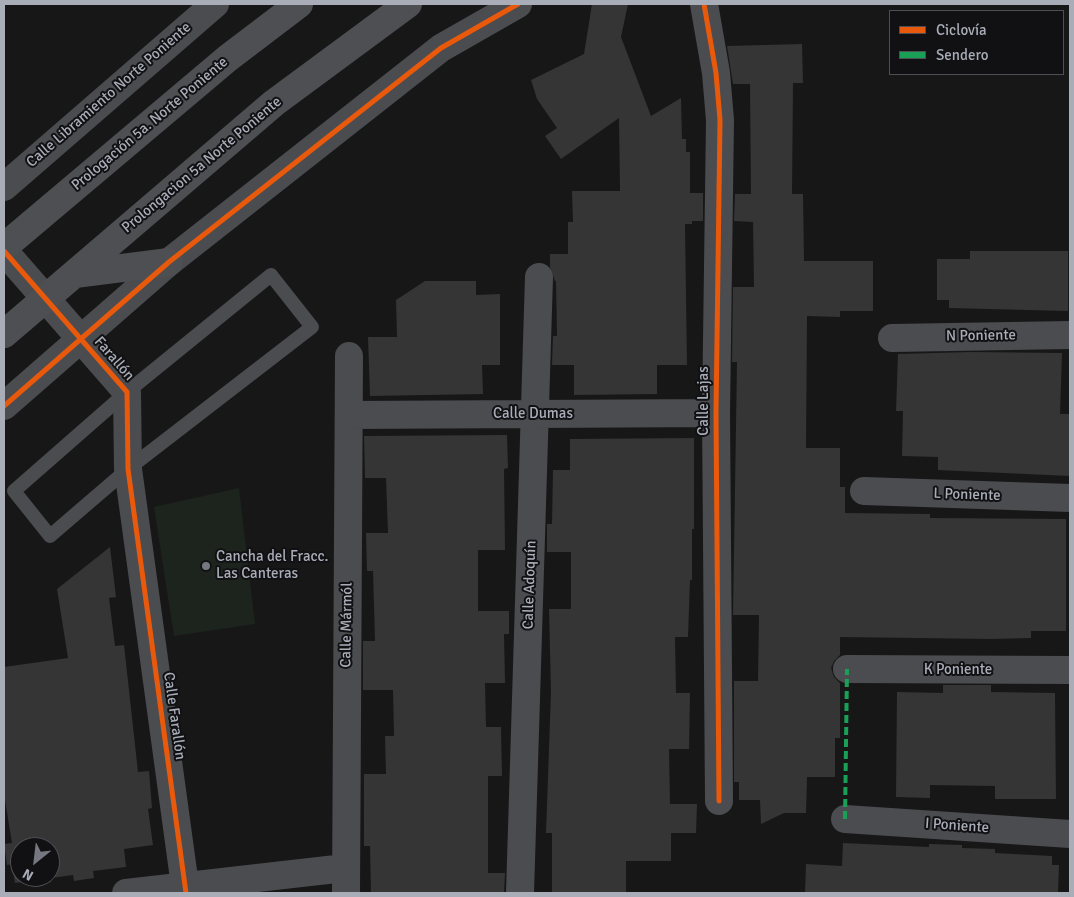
<!DOCTYPE html>
<meta charset="utf-8">
<style>
body{margin:0}
#map{position:relative;width:1074px;height:897px;overflow:hidden;background:#171717;font-family:Signika,sans-serif}
canvas{display:block}
.frame{position:absolute;inset:0;border:5px solid #a8adb8;pointer-events:none}
.legend{position:absolute;left:889px;top:10px;width:175px;height:65px;box-sizing:border-box;background:#111113;border:1px solid #4d4f55;margin:0;padding:6px 9px;list-style:none;font-size:15px;color:#a8adb8}
.legend li{display:flex;align-items:center;gap:10px;height:25px}
.legend b{width:25px;border:1px solid #4d4f55}
.north{position:absolute;left:10px;top:837px;width:50px;height:50px;box-sizing:border-box;background:#111113;border:1px solid #4d4f55;border-radius:50%;rotate:209deg;font-size:14px;font-weight:700;line-height:20px;text-align:center;color:#a8adb8}
.north::after{content:'';display:block;margin:auto;width:18px;height:22px;background:#757880;clip-path:polygon(50% 0,100% 100%,50% 72%,0 100%)}
</style>
<div id="map">
<canvas width="1074" height="897"></canvas>
<div class="frame"></div>
<ul class="legend">
<li><b style="height:6px;background:#e8590c"></b>Ciclovía</li>
<li><b style="height:6px;background:#1a9f57"></b>Sendero</li>
</ul>
<div class="north">N</div>
</div>
<script>
const context = document.querySelector('canvas').getContext('2d');
context.lineJoin = 'round';
function fill(path, color) {
  context.fillStyle = color;
  context.fill(path, 'evenodd');
}
function stroke(path, color, width, dash) {
  context.strokeStyle = color;
  context.lineWidth = width;
  context.lineCap = dash ? 'butt' : 'round';
  context.setLineDash(dash || []);
  context.stroke(path);
}
function write(font, color, halo, rows, align = 'center') {
  context.font = font + ' Signika,sans-serif';
  context.lineWidth = 4;
  context.setLineDash([]);
  context.textBaseline = 'middle';
  context.strokeStyle = halo;
  context.fillStyle = color;
  for (const [text, x, y, turn = 0] of rows) {
    context.save();
    context.translate(x, y);
    context.rotate((+turn || 0) * Math.PI / 180);
    context.textAlign = isNaN(turn) ? turn : align;
    if (halo) context.strokeText(text, 0, 0);
    context.fillText(text, 0, 0);
    context.restore();
  }
}
const green = new Path2D(`
 M239,488L255,624L174,636L154,507Z`);
const building = new Path2D(`
 M592,4H628L621,37L651,116L681,98L682,139H686V152H690V193H703V221H692V224H685L687,365H657V394L574,395V365H552L553,336H557L556,281H555L550,267V254H568V222H573L572,191H620L619,118L561,159L545,136L557,128L537,99L531,80L584,54Z
 M802,44L803,83H793L792,194H803L804,261H873V311H840V317L807,316L806,448H840V487H845V513L930,514V518L1066,519V631H1031V638L992,639L840,637V655L834,661L831,668L834,677L840,683V738H835V777H807L806,813H784L761,824L760,800H739V782H734V681H758L759,615H733L737,362H732L733,287H754L753,222L734,221L735,194H751L750,84H733L727,46Z
 M970,251H1068V311L949,308V300H937V259H970Z
 M425,281H476V295L500,294V365H482L483,394L370,396L368,337H397L396,300Z
 M971,352L1062,353L1060,414H1070V476L938,470V457L902,456L903,411H896L898,354Z
 M507,435L508,468L504,469L505,550H478V611H509V634H504L505,683H485L486,727H501L502,776H488V873H505L504,893H371L370,846H364V774H386L385,736H394L393,690H363V641H375L373,571H367L366,533H388L386,478H365L364,436Z
 M694,438V529H692V580H690L688,637H675L676,693H690L689,749H669L670,804H697L696,833H671V861H626V892H552V833H546L551,692L549,609H571V552H547V524H552L553,470H570V439Z
 M110,547L116,597L109,598L115,646L124,645L138,772L149,771L152,808L148,809L153,845L124,849L126,867L93,871L94,878L74,881L73,875L15,883L12,864L7,865L4,844L12,843L4,794V667L68,658L57,589ZM20,847H50V877H20Z
 M943,685H991V692L1055,693L1056,799H995V786L930,785V798L896,797L897,692L943,693Z
 M843,843L929,847V844L962,845V848L995,849V853L1052,856V865H1059L1058,893H805L806,864L842,866Z`);
const service = new Path2D(`
 M271,275L312,327L128,469L50,536L14,491L127,392Z`);
const minor = new Path2D(`
 M704,4L716,73L720,120L716,413L719,801
 M4,251L127,392L128,469L186,893
 M892,338L1070,335
 M349,415L716,413
 M864,491L1070,498
 M847,669L1070,670
 M845,819L1070,834
 M126,893L345,868
 M346,893L349,356
 M520,893L539,277`);
const tertiary = new Path2D(`
 M4,187L215,4
 M4,406L169,262L441,48L518,4`);
const primary = new Path2D(`
 M4,247L228,58L299,4
 M75,274L169,262
 M4,334L274,103L408,4`);
const quiet = new Path2D(`
 M845,819L847,669`);
const cycleway = new Path2D(`
 M704,4L716,73L720,120L716,413L719,801
 M4,251L127,392L128,469L186,893
 M4,406L169,262L441,48L518,4`);
const markers = [
 [206,566,5,"#757880"]
];
const streetNames = [
 ["Calle Libramiento Norte Poniente",109,95,-41],
 ["Prologación 5a. Norte Poniente",150,124,-40],
 ["Prolongacion 5a Norte Poniente",202,165,-40],
 ["N Poniente",981,336,-1],
 ["Farallón",114,359,49],
 ["Calle Lajas",704,401,-90],
 ["Calle Dumas",533,414],
 ["L Poniente",967,495,2],
 ["Calle Adoquín",530,585,-88],
 ["Calle Mármól",347,625,-89],
 ["K Poniente",958,670],
 ["Calle Farallón",174,716,82],
 ["I Poniente",957,826,4]
];
const poiNames = [
 ["Cancha del Fracc.",216,557],
 ["Las Canteras",216,574]
];
fill(green, '#1d241e');
fill(building, '#353536');
stroke(service, '#4b4c50', 14);
stroke(minor, '#4b4c50', 28);
stroke(tertiary, '#4b4c50', 28);
stroke(primary, '#4d4f52', 28);
stroke(quiet, '#1a9f57', 4, [8, 4]);
stroke(cycleway, '#e8590c', 5);
for (const [x, y, r, color] of markers) {
  const dot = new Path2D();
  dot.arc(x, y, r, 0, 2 * Math.PI);
  context.fillStyle = color;
  context.fill(dot);
  stroke(dot, '#111113', 2);
}
write('15px', '#a8adb8', '#111113', streetNames);
write('15px', '#a8adb8', '#111113', poiNames, 'left');
</script>
